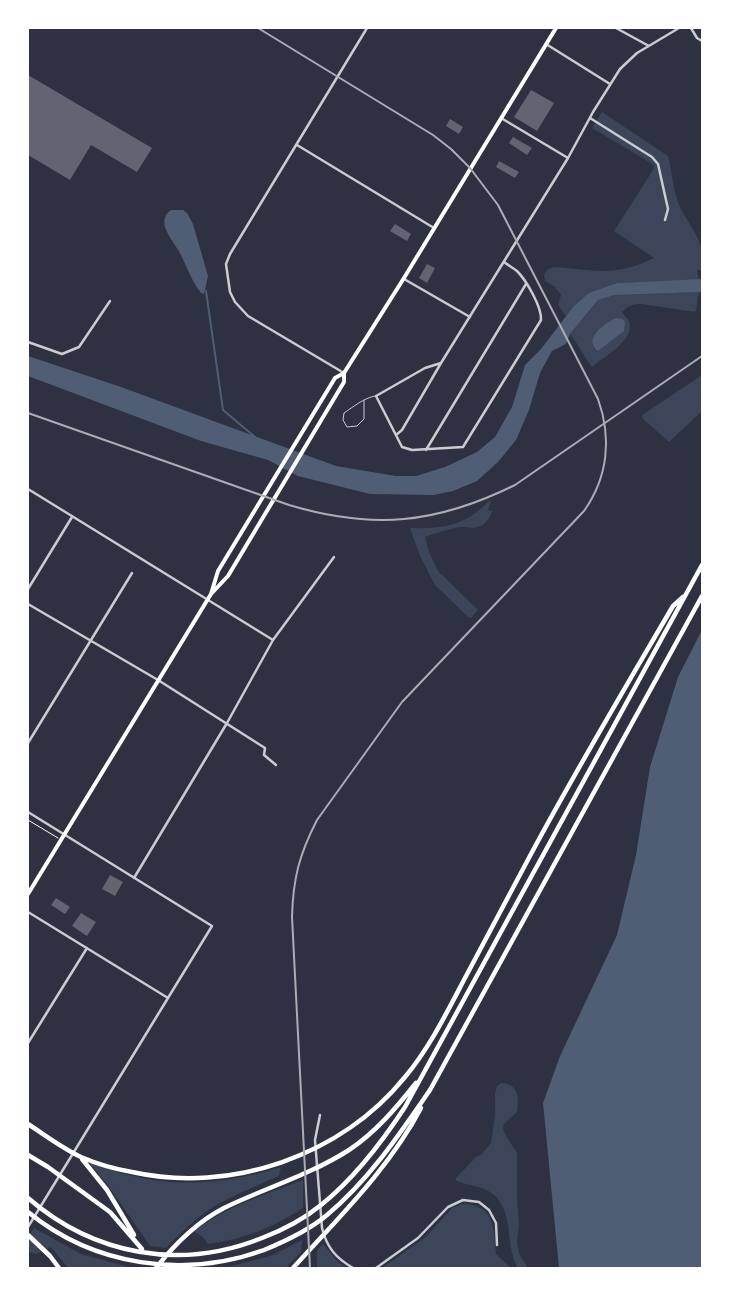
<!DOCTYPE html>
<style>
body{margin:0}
#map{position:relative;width:730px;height:1296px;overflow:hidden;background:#2d3142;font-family:Helvetica,sans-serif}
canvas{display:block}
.frame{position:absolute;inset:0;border:29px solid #fff;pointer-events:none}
</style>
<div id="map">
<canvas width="730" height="1296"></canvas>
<div class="frame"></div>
</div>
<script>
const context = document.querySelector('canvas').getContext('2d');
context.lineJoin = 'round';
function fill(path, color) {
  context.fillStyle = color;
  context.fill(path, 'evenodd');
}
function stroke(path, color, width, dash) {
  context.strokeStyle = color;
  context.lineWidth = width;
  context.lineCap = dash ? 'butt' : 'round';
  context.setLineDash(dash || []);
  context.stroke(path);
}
const green = new Path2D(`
 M602,112L668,156C672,172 673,189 679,205C686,221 699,234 702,251C703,257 702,264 702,270H697L699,280L617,283L573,307L566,316L558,305L561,295L555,287L545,281L544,274L548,269L555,267C596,270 615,277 654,258L614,231L653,170L654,165L592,128Z
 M699,292L696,310L695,312L641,304C632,304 628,306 622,312C624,315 628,319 629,322C636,340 602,358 592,367C584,357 579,345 570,334L598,300L615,295ZM617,318L599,351L594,348C598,331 600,325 617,318Z
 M702,375V411L669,442L643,419L642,415Z
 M489,501H491L488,510L492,511C490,520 482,528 472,528C468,528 464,526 460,527C449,529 436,533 425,537L429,552L438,571L478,610L471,618L468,617L435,585L420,556L410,528C443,529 465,526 489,501Z
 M501,1083C519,1084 519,1097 517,1112L504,1124L503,1129L506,1136L517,1153V1199L519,1224L517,1241L519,1254L528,1268H518C505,1246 514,1219 497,1198C486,1184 461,1186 455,1179L476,1157L481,1155L491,1143L495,1115V1094L497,1086Z
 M90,1162C156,1189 213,1188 281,1167L279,1176C261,1184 243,1191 226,1200C203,1211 183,1230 166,1248L150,1246L107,1184L90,1164Z
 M303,1180V1208C274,1227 243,1240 208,1244L203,1237L194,1231C228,1206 263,1195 303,1180Z
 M462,1204C495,1204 494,1228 496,1254L511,1268H382L427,1236L452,1208Z
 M34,1228L81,1254L132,1268H68L51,1247L36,1254L28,1252V1237Z
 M302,1240L301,1252L286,1268H225L273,1255Z
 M323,1244L338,1262L347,1268H317V1250Z`);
const water = new Path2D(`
 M171,210H183L187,213L193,224L208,276L204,294L201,293C192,281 187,268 181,255C176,246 168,236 165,227C163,220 165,214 171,210Z
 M702,279V292L615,295L598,300L570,334L566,344L552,351L540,373L529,410L516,440L498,462L477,481L453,491L434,495L370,494L298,476L268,460L201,441L28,376V356L121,387L336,466L396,476H416L445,467L477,452L495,437L512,407L525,365L541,349L573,307L589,293L617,283Z
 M616,318L622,319L625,322L624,331L598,351C582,339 605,323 616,318Z
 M702,630V1268H559L543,1103L560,1056L617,935L636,855L650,767L678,677Z`);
const stream = new Path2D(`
 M206,291L223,410L255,437`);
const building = new Path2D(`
 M28,75L152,148L137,172L91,145L70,180L28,155Z
 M531,90L554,103L537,131L514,117Z
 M450,119L463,127L459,134L446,126Z
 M513,137L532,148L527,155L509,143Z
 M499,161L519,172L515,178L496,167Z
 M395,224L411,234L407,241L390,231Z
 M427,264L435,268L427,283L419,278Z
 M110,875L123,882L115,896L102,889Z
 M56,898L70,907L65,914L51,905Z
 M81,913L96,922L87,936L72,926Z`);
const path = new Path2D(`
 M28,820L58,838`);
const service = new Path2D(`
 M364,400V419L357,426L347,427L343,420L344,413C353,407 364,398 375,396`);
const minor = new Path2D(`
 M616,28L649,46
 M691,28L697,38L702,41
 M546,44L610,84
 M501,118L568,158
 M590,118L652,157L658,164L668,209L665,220
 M297,145L434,228
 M504,262C508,265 513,268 517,271C526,280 542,307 541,320L463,447L412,450L402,447L376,396L425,368L441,363L568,158L593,112L620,69L637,53L679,28
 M404,279L470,317
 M28,342L62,354L79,347L110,301
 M344,373L248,316L235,302L230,292L226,264L230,254L367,28
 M396,435L402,430L441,363
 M426,450L526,284
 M28,489L273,640
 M28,589L72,517
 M28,604L158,680L265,748L264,755L276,765
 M28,743L132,573
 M28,812L212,926L28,1227
 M134,878L227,723L273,640L334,557
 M28,912L168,998
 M28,1043L87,948
 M320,1115L315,1140L322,1228C327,1248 336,1258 353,1268
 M376,1268L418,1238L448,1207L463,1200L479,1202L489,1210L496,1223L497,1245`);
const primary = new Path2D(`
 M211,594L218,571L335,378L344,373L404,278L556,28
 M28,894L211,594L228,576L344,382V373`);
const motorway = new Path2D(`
 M28,1124C45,1135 62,1148 81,1157C97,1164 115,1169 132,1172C231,1194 341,1156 405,1077C430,1047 447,1012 465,978C487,936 509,895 531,854C576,770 625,688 673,606L683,597
 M28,1155L48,1167L110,1212L142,1249
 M82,1159L107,1190L134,1235
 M28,1198C94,1255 180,1271 262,1238C283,1230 304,1219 321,1205C355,1178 382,1142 405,1107L702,565
 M28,1212C94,1266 184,1279 264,1250C286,1241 308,1231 327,1215C369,1180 399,1135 430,1090L702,596
 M28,1235L50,1256L59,1268
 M156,1268C174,1245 197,1222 224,1208C265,1188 310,1175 349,1150C376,1132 396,1108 416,1083
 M293,1268C338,1218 389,1169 421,1108`);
const rail = new Path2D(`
 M258,28L433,135L451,149L470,168L498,205L598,399C612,438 608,477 584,511L402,702L317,820C299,855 293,879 292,917L310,1268
 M28,413L289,505C373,530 436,524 515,485L702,356`);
fill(green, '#3c4559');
fill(water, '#4f5d75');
stroke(stream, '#4f5d75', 2);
fill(building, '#626471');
stroke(path, '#fff', 1);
stroke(service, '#caccd0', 1);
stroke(minor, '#caccd0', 2.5);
stroke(primary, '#fff', 4);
stroke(motorway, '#fff', 4.5);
stroke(rail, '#abadb3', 2);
</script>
